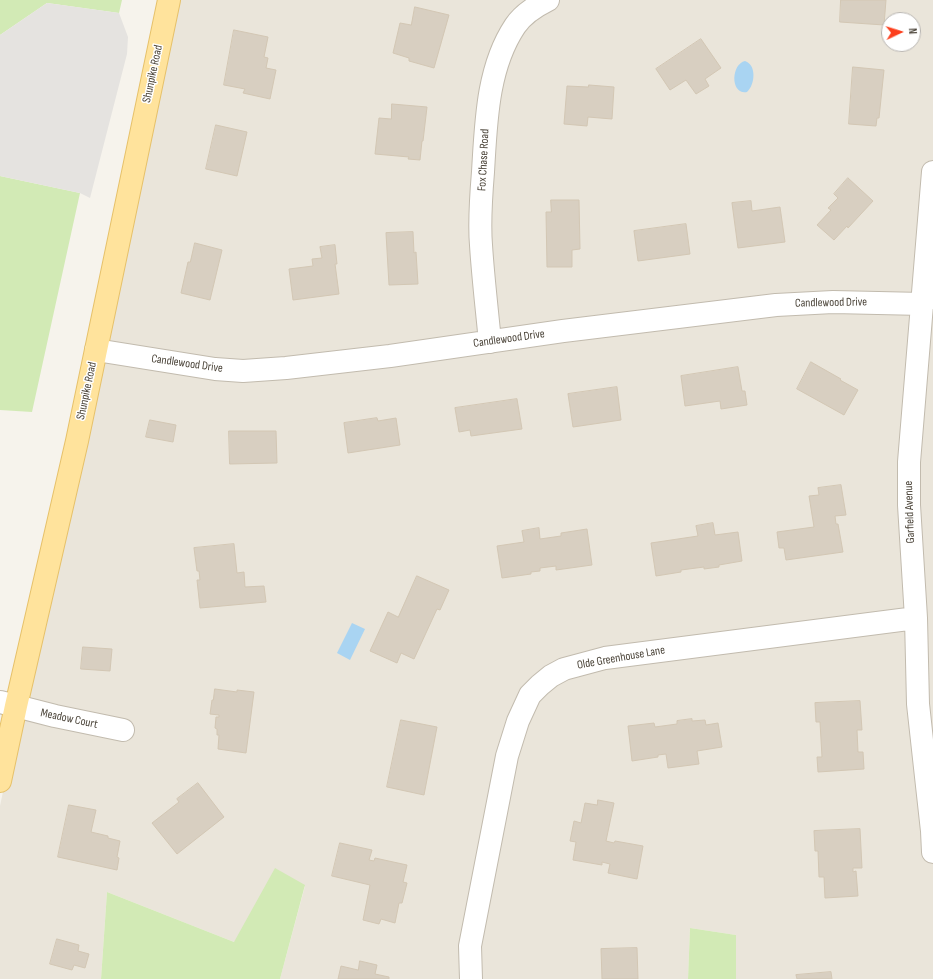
<!DOCTYPE html>
<style>
body{margin:0}
#map{position:relative;width:933px;height:979px;overflow:hidden;background:#f6f3ec;font-family:"Sofia Sans Condensed",sans-serif}
canvas{display:block}
.north{position:absolute;left:881px;top:12px;width:40px;height:40px;box-sizing:border-box;background:#fff;border:1px solid #b7b4b0;border-radius:50%;rotate:86deg;font-size:11px;font-weight:700;line-height:16px;text-align:center;color:#4b4439}
.north::after{content:'';display:block;margin:auto;width:14px;height:18px;background:#fc3f1d;clip-path:polygon(50% 0,100% 100%,50% 72%,0 100%)}
</style>
<div id="map">
<canvas width="933" height="979"></canvas>
<div class="north">N</div>
</div>
<script>
const context = document.querySelector('canvas').getContext('2d');
context.lineJoin = 'round';
function fill(path, color) {
  context.fillStyle = color;
  context.fill(path, 'evenodd');
}
function stroke(path, color, width, dash) {
  context.strokeStyle = color;
  context.lineWidth = width;
  context.lineCap = dash ? 'butt' : 'round';
  context.setLineDash(dash || []);
  context.stroke(path);
}
function write(font, color, halo, rows, align = 'center') {
  context.font = font + ' "Sofia Sans Condensed",sans-serif';
  context.lineWidth = 3;
  context.setLineDash([]);
  context.textBaseline = 'middle';
  context.strokeStyle = halo;
  context.fillStyle = color;
  for (const [text, x, y, turn = 0] of rows) {
    context.save();
    context.translate(x, y);
    context.rotate((+turn || 0) * Math.PI / 180);
    context.textAlign = isNaN(turn) ? turn : align;
    if (halo) context.strokeText(text, 0, 0);
    context.fillText(text, 0, 0);
    context.restore();
  }
}
const residential = new Path2D(`
 M172,0H933V979H736V935L690,928L688,979H280L305,886L234,942L107,892L101,979H0V806L81,419ZM889,20H913V44H889Z`);
const green = new Path2D(`
 M0,0H122L119,13L47,3L0,35Z
 M0,176L80,193L32,412L0,410Z
 M275,868L305,885L280,979H101L107,892L234,942Z
 M690,928L736,935V979H688Z`);
const parking = new Path2D(`
 M47,3L119,13L128,37L127,54L90,198L80,193L0,176V35Z`);
const water = new Path2D(`
 M745,61C757,65 755,85 747,92C730,95 731,64 745,61Z
 M352,623L365,629L350,660L337,653Z`);
const building = new Path2D(`
 M841,0H886L884,25L840,22Z
 M415,7L449,15L434,68L409,61V58L393,53L400,23L411,25Z
 M234,30L268,37L264,57L268,58L266,68L276,70L270,99L243,93L245,89L224,85Z
 M701,39L721,68L705,79L709,86L696,94L686,80L670,90L656,69Z
 M853,67L884,70L879,118H877L876,126L849,124Z
 M589,85L614,87L612,119L588,117L587,126L564,124L567,86L588,87Z
 M392,104L427,107L423,141H422L420,160L408,159L409,157L375,154L379,118L391,119Z
 M216,125L247,132L237,176L206,169Z
 M848,178L873,201L848,228L847,226L834,240L817,225L831,210L828,208L838,198L834,194Z
 M551,200H579L580,249L572,250V267H547L546,212H551Z
 M751,201L752,211L780,207L785,242L738,248L732,203Z
 M686,224L690,254L638,261L634,231Z
 M413,232L414,253L416,252L418,284L389,285L386,233Z
 M195,243L222,250L210,300L181,293L188,262H190Z
 M335,245L337,264H335L339,294L293,300L289,269L313,266L312,259L322,258L320,247Z
 M811,362L841,379L840,380L858,390L844,415L797,389Z
 M738,367L742,391H745L747,405L721,409L720,401L685,406L681,376Z
 M617,387L621,420L573,427L568,394Z
 M517,399L522,429L471,436L470,430L459,432L455,408Z
 M377,418L378,421L396,418L400,445L348,453L344,423Z
 M150,420L176,425L173,442L146,437Z
 M229,431H276L277,463L230,464Z
 M841,485L846,515L835,516L836,524H838L843,552L786,560L784,548H779L777,532L814,527L809,496L819,495L818,488Z
 M713,523L715,535L738,532L742,561L719,565V567L704,569V567L681,570V572L656,576L651,543L698,536L696,526Z
 M539,528L540,539L561,536V533L587,529L592,565L556,570V566L540,568V571L531,572V574L502,578L497,546L524,542L522,531Z
 M234,544L237,573L244,572L245,587L264,586L266,602L200,608L197,580H200L199,571H197L194,548Z
 M417,576L449,590L440,610L437,609L414,659L401,653L397,663L370,651L388,612L398,617Z
 M83,647L112,649L110,671L81,669Z
 M215,689L237,692V690L254,692L246,753L218,749L219,735H217V729L215,728L216,717H219V715L210,714L212,700H213Z
 M860,701L862,730H857L858,752H863L864,769L818,772L817,757H822L820,722H816L815,703Z
 M692,719V721L705,720L706,725L718,723L722,747L697,751L699,764L668,768L666,754L658,755V757L632,761L628,726L654,723L655,727L677,724V721Z
 M401,720L437,727L424,795L387,787Z
 M198,783L224,817L177,854L152,823L179,802L177,799Z
 M598,800L614,803L606,841L614,843L615,841L643,846L637,879L608,873L610,864L602,862V865L573,860L576,842L570,841L574,821L581,823L585,803L597,805Z
 M69,805L96,810L91,832L108,836V838L120,841L117,857L119,858L117,870L58,857Z
 M860,829L862,868H853V872L856,871L858,896L825,898L824,877H819L818,851H815L814,831Z
 M340,843L372,850L369,860L374,861L375,858L407,865L403,882L407,883L402,903H399L395,923L381,919L379,924L363,920L370,885L332,876Z
 M57,939L79,945L78,951L89,954L85,968L74,965L72,970L50,964Z
 M637,948L638,979H602L601,949Z
 M360,961L377,965L375,974L389,977V979H338L341,966L358,970Z
 M831,972L832,979H797L796,975Z`);
const minor = new Path2D(`
 M933,172L909,462V505L916,618L918,704L932,831L933,852
 M490,342C487,310 483,277 481,245C479,221 481,196 483,172C486,123 487,68 515,26C523,14 536,6 548,0
 M96,350L215,369L243,371L286,368L390,356L563,331L776,305L833,302L923,304
 M0,702L55,716L123,730
 M471,979L470,946L507,756L518,721L530,695L540,685L551,676L564,669L605,658L916,618`);
const major = new Path2D(`
 M0,781L16,706L77,441L169,0`);
const streetNames = [
 ["Shunpike Road",153,74,-78],
 ["Fox Chase Road",484,160,-87],
 ["Candlewood Drive",831,303,-1],
 ["Candlewood Drive",509,339,-8],
 ["Candlewood Drive",187,364,8],
 ["Shunpike Road",87,391,-78],
 ["Garfield Avenue",910,512,-92],
 ["Olde Greenhouse Lane",621,658,-10],
 ["Meadow Court",69,719,12]
];
fill(residential, '#eae5da');
fill(green, '#d2eab5');
fill(parking, '#e5e3e0');
fill(water, '#a9d4f2');
fill(building, '#d8cfc1');
stroke(building, '#d3c7b4', 1);
stroke(minor, '#c2bbae', 24);
stroke(major, '#e6c16a', 24);
stroke(minor, '#fff', 22);
stroke(major, '#ffe39c', 22);
write('12px', '#4b4439', '#fff', streetNames);
</script>
